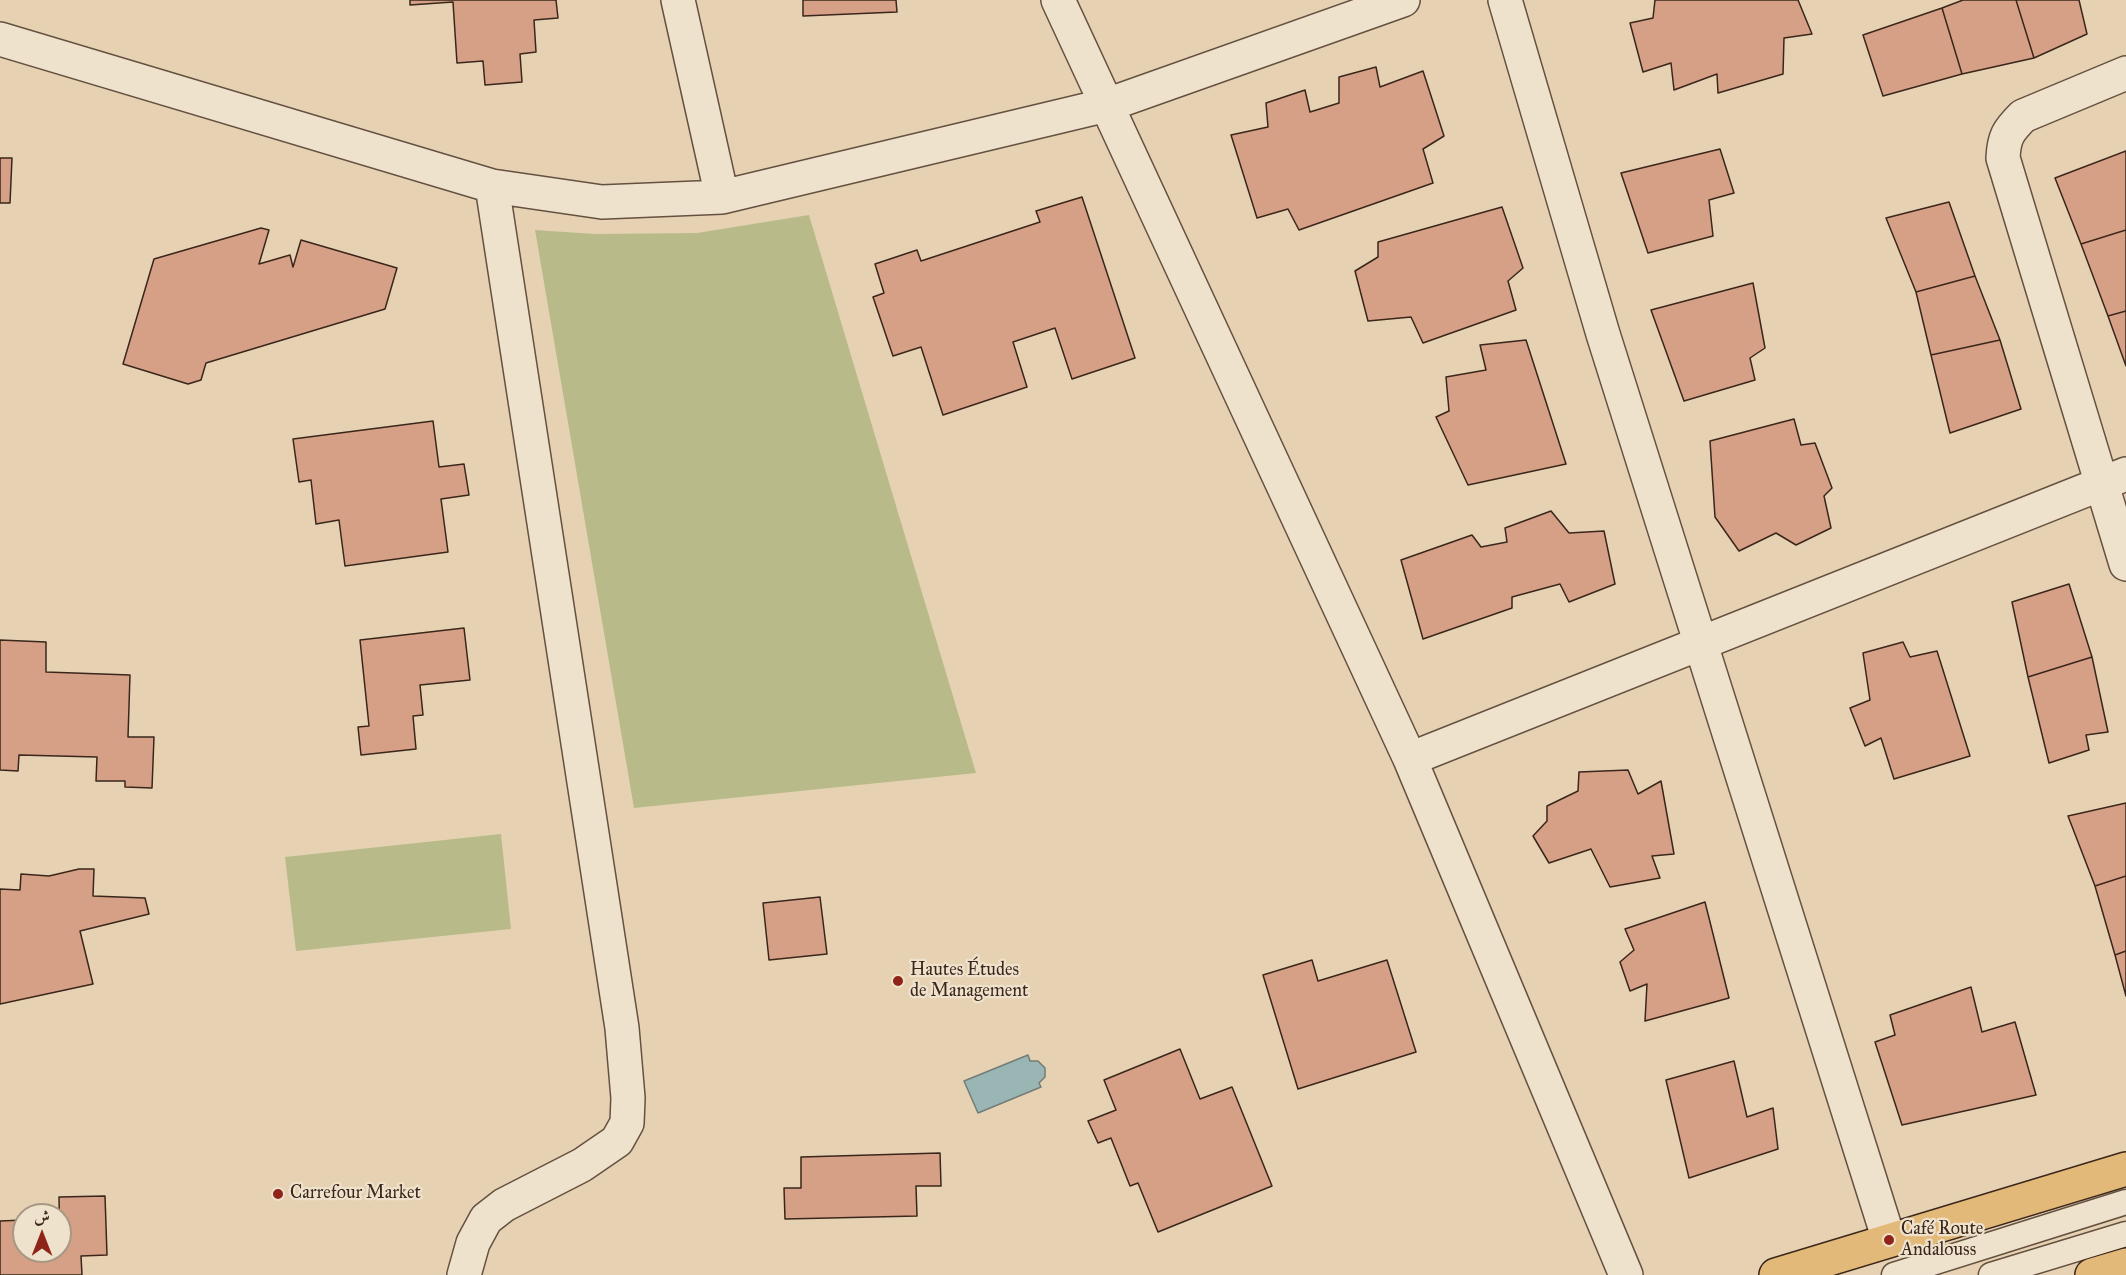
<!DOCTYPE html>
<meta charset="utf-8">
<style>
body{margin:0}
#map{position:relative;width:2126px;height:1275px;overflow:hidden;background:#e6d2b2;font-family:"IM FELL Great Primer",Amiri,serif}
canvas{display:block}
.north{position:absolute;left:12px;top:1203px;width:60px;height:60px;box-sizing:border-box;background:#efe2cd;border:2px solid #a79785;border-radius:50%;rotate:0deg;font-size:16px;font-weight:700;line-height:24px;text-align:center;color:#3a261a}
.north::after{content:'';display:block;margin:auto;width:21px;height:27px;background:#8f2418;clip-path:polygon(50% 0,100% 100%,50% 72%,0 100%)}
</style>
<div id="map">
<canvas width="2126" height="1275"></canvas>
<div class="north">ش</div>
</div>
<script>
const context = document.querySelector('canvas').getContext('2d');
context.lineJoin = 'round';
function fill(path, color) {
  context.fillStyle = color;
  context.fill(path, 'evenodd');
}
function stroke(path, color, width, dash) {
  context.strokeStyle = color;
  context.lineWidth = width;
  context.lineCap = dash ? 'butt' : 'round';
  context.setLineDash(dash || []);
  context.stroke(path);
}
function write(font, color, halo, rows, align = 'center') {
  context.font = font + ' "IM FELL Great Primer",serif';
  context.lineWidth = 4.5;
  context.setLineDash([]);
  context.textBaseline = 'middle';
  context.strokeStyle = halo;
  context.fillStyle = color;
  for (const [text, x, y, turn = 0] of rows) {
    context.save();
    context.translate(x, y);
    context.rotate((+turn || 0) * Math.PI / 180);
    context.textAlign = isNaN(turn) ? turn : align;
    if (halo) context.strokeText(text, 0, 0);
    context.fillText(text, 0, 0);
    context.restore();
  }
}
const green = new Path2D(`
 M809,215L976,773L634,808L535,230L595,234L697,233Z
 M501,834L511,929L296,951L285,857Z`);
const water = new Path2D(`
 M1028,1055L1030,1061H1038L1045,1068V1077L1039,1083L1041,1087L978,1113L964,1081Z`);
const building = new Path2D(`
 M410,0H556L558,18L534,20L536,52L520,54L522,82L485,85L483,61L457,63L453,2L410,5Z
 M803,0H896L897,12L803,16Z
 M1655,0H1798L1812,34L1784,38L1783,74L1718,93L1717,74L1674,90L1671,63L1643,72L1630,23L1653,18Z
 M1963,0H2016L2034,58L1962,74L1942,8Z
 M2016,0H2079L2087,34L2034,58Z
 M1942,8L1962,74L1883,96L1863,35Z
 M1376,67L1380,87L1423,71L1444,136L1423,149L1433,183L1299,230L1288,209L1257,218L1231,135L1268,127L1266,103L1305,90L1310,112L1339,103V77Z
 M1720,149L1734,193L1709,200L1713,236L1648,253L1621,173Z
 M2126,151V230L2081,244L2055,178Z
 M0,158H12L10,203H0Z
 M1082,197L1135,358L1072,379L1055,328L1013,342L1027,387L943,415L921,347L893,356L873,297L884,293L875,264L917,250L921,261L1040,222L1036,211Z
 M1949,202L1975,276L1916,292L1886,218Z
 M1502,207L1523,268L1508,281L1516,310L1423,343L1411,317L1368,321L1355,271L1378,257V242Z
 M261,228L269,230L259,264L290,255L293,267L301,240L397,268L385,309L206,363L201,380L188,384L123,364L154,259Z
 M2126,230V311L2108,316L2081,244Z
 M1975,276L2000,340L1931,355L1916,292Z
 M1753,283L1765,348L1750,358L1755,380L1684,401L1651,310Z
 M2126,311V366L2108,316Z
 M1526,340L1566,464L1468,485L1436,417L1449,411L1446,377L1486,370L1480,345Z
 M2000,340L2021,409L1950,433L1931,355Z
 M1794,419L1801,445L1815,443L1832,488L1824,496L1831,528L1796,545L1776,533L1739,551L1715,517L1710,441Z
 M433,421L439,467L464,464L469,495L441,499L448,552L345,566L339,520L316,524L311,480L299,482L293,439Z
 M1551,511L1569,533L1604,531L1615,584L1569,602L1560,584L1512,597V608L1423,639L1401,560L1472,535L1481,547L1507,542L1505,528Z
 M2069,584L2092,657L2028,677L2012,602Z
 M464,628L470,680L420,685L423,715L413,716L416,749L361,755L358,727L369,726L360,640Z
 M0,640L46,642V672L130,675L128,737H154L152,788L125,787V781H96L97,757L19,755L18,771L0,770Z
 M1903,642L1910,657L1937,651L1970,756L1894,779L1881,738L1865,746L1850,708L1870,700L1863,653Z
 M2092,657L2108,732L2086,735L2089,750L2049,763L2028,677Z
 M1628,770L1638,794L1661,781L1674,854L1652,856L1660,878L1610,887L1591,849L1549,863L1533,836L1547,821V806L1578,791L1579,772Z
 M2126,803V876L2095,886L2068,816Z
 M79,869H94L93,896L145,898L149,914L80,931L93,984L0,1004V889L20,890L21,874L49,876Z
 M2126,876V951L2115,955L2095,886Z
 M820,897L827,954L769,960L763,903Z
 M1705,902L1729,998L1645,1021L1647,984L1630,991L1620,962L1634,950L1625,929Z
 M2126,951V996L2115,955Z
 M1312,960L1318,981L1387,960L1416,1052L1298,1089L1263,975Z
 M1971,987L1982,1032L2015,1022L2036,1095L1902,1125L1875,1042L1895,1035L1890,1015Z
 M1180,1049L1200,1099L1232,1087L1272,1186L1158,1232L1138,1183L1130,1186L1111,1138L1098,1143L1088,1121L1116,1110L1104,1080Z
 M1734,1061L1747,1117L1773,1108L1778,1149L1689,1178L1666,1080Z
 M940,1153L941,1186H916L917,1216L785,1219L784,1188H801V1157Z
 M105,1196L107,1255L81,1256L82,1275H0V1221L24,1220V1251H60L59,1197Z`);
const service = new Path2D(`
 M1894,1275L2126,1202
 M1991,1275L2126,1234`);
const minor = new Path2D(`
 M678,0L722,197
 M1058,0L1410,759L1626,1275
 M1505,0L1603,334L1889,1240
 M0,39L492,186L602,202L722,197L1107,105L1403,0
 M2126,73L2023,116C2008,131 2004,137 2003,158L2126,564
 M1410,759L2126,474
 M464,1275L473,1243L486,1219L504,1205L582,1165L617,1141L627,1123L628,1098L622,1028L492,186`);
const primary = new Path2D(`
 M1776,1275L2126,1169
 M2092,1275L2126,1265`);
const markers = [
 [898,981,6,"#8f2418"],
 [278,1194,6,"#8f2418"],
 [1889,1240,6,"#8f2418"]
];
const poiNames = [
 ["Hautes Études",910,971],
 ["de Management",910,992],
 ["Carrefour Market",290,1194],
 ["Café Route",1901,1230],
 ["Andalouss",1901,1251]
];
fill(green, '#b8bb89');
fill(water, '#99b6b5');
stroke(water, '#737c77', 1.5);
fill(building, '#d6a087');
stroke(building, '#3a261a', 1.5);
stroke(service, '#655140', 27);
stroke(minor, '#655140', 36);
stroke(primary, '#3a261a', 36);
stroke(service, '#efe2cd', 24);
stroke(minor, '#efe2cd', 33);
stroke(primary, '#e3b979', 33);
for (const [x, y, r, color] of markers) {
  const dot = new Path2D();
  dot.arc(x, y, r, 0, 2 * Math.PI);
  context.fillStyle = color;
  context.fill(dot);
  stroke(dot, '#efe2cd', 2);
}
write('18px', '#3a261a', '#efe2cd', poiNames, 'left');
</script>
